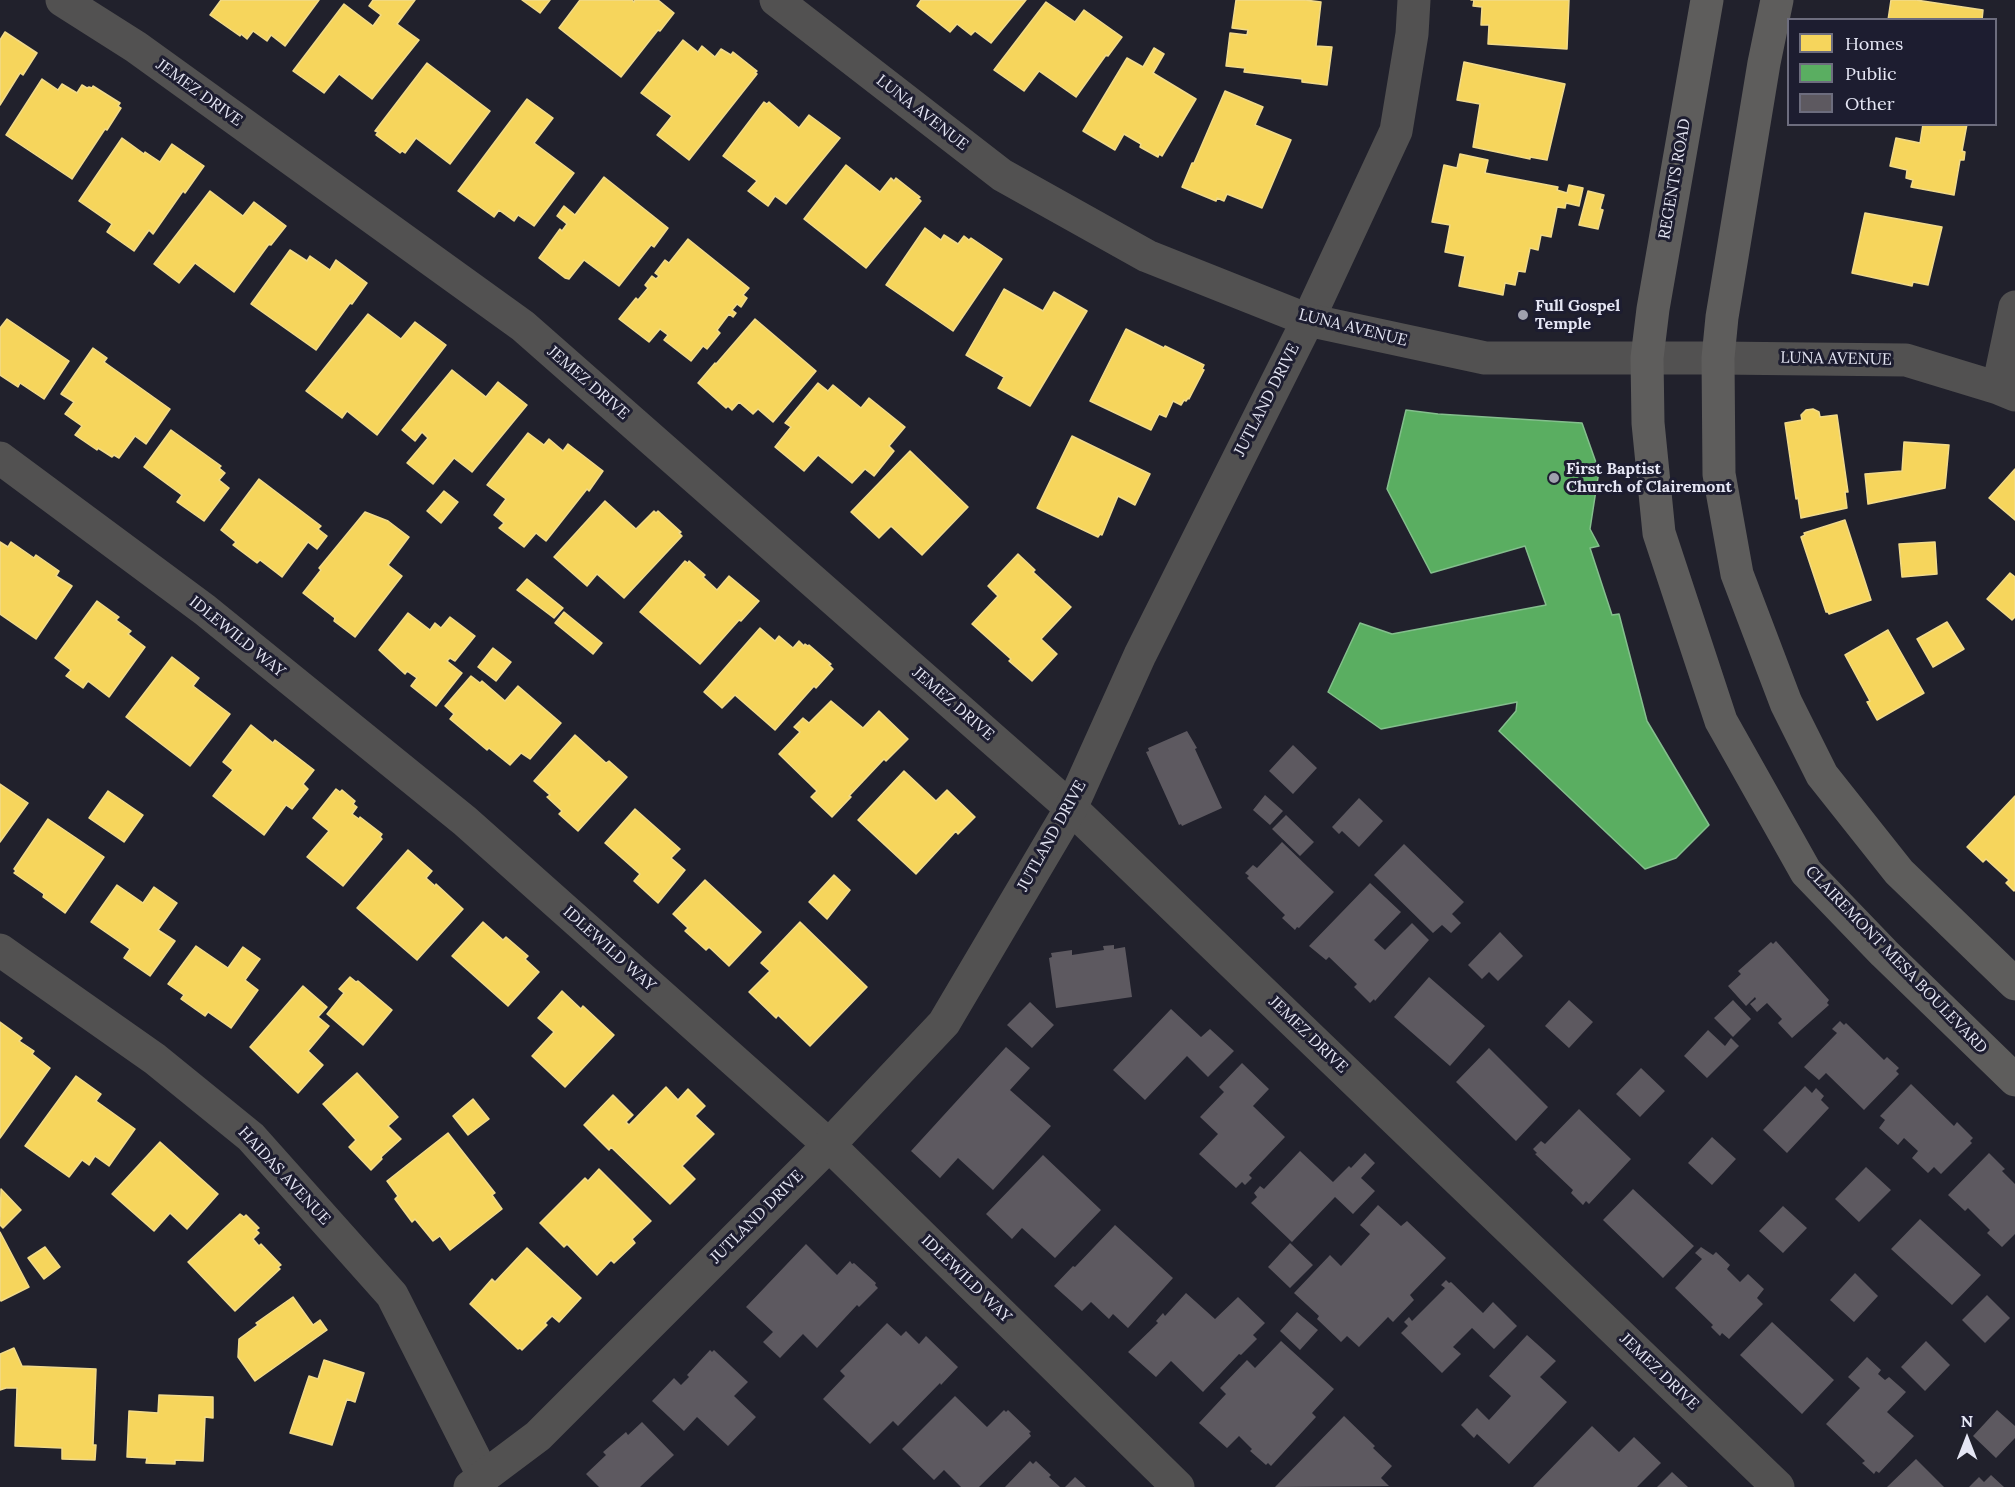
<!DOCTYPE html>
<style>
body{margin:0}
#map{position:relative;width:2015px;height:1487px;overflow:hidden;background:#21212c;font-family:Lora,serif}
canvas{display:block}
.legend{position:absolute;left:1787px;top:18px;width:210px;height:108px;box-sizing:border-box;background:#1d1d30;border:2px solid #6d6d7e;margin:0;padding:8px 10px;list-style:none;font-size:18px;color:#e5e6f4}
.legend li{display:flex;align-items:center;gap:12px;height:30px}
.legend b{width:30px;border:2px solid #6d6d7e}
.north{position:absolute;left:1937px;top:1409px;width:60px;height:60px;-webkit-text-stroke:4px #1d1d30;paint-order:stroke;rotate:0deg;font-size:16px;font-weight:700;line-height:24px;text-align:center;color:#e5e6f4}
.north::after{content:'';display:block;margin:auto;width:21px;height:27px;background:#e5e6f4;clip-path:polygon(50% 0,100% 100%,50% 72%,0 100%)}
</style>
<div id="map">
<canvas width="2015" height="1487"></canvas>
<ul class="legend">
<li><b style="height:16px;background:#f6d55c"></b>Homes</li>
<li><b style="height:16px;background:#5aae61"></b>Public</li>
<li><b style="height:16px;background:#5d5960"></b>Other</li>
</ul>
<div class="north">N</div>
</div>
<script>
const context = document.querySelector('canvas').getContext('2d');
context.lineJoin = 'round';
function fill(path, color) {
  context.fillStyle = color;
  context.fill(path, 'evenodd');
}
function stroke(path, color, width, dash) {
  context.strokeStyle = color;
  context.lineWidth = width;
  context.lineCap = dash ? 'butt' : 'round';
  context.setLineDash(dash || []);
  context.stroke(path);
}
function write(font, color, halo, rows, align = 'center') {
  context.font = font + ' Lora,serif';
  context.lineWidth = 6;
  context.setLineDash([]);
  context.textBaseline = 'middle';
  context.strokeStyle = halo;
  context.fillStyle = color;
  for (const [text, x, y, turn = 0] of rows) {
    context.save();
    context.translate(x, y);
    context.rotate((+turn || 0) * Math.PI / 180);
    context.textAlign = isNaN(turn) ? turn : align;
    if (halo) context.strokeText(text, 0, 0);
    context.fillText(text, 0, 0);
    context.restore();
  }
}
const homes = new Path2D(`
 M221,0H319L285,46L271,35L267,41L253,31L247,39L241,34L240,36L210,15Z
 M373,0H415L397,24L419,40L372,99L339,74L324,93L293,71L344,4L373,26L381,15L369,6Z
 M522,0H550L540,13Z
 M580,0H632L634,2L635,0H658L674,13L660,31L658,30L621,77L559,28Z
 M921,0H1026L991,43L975,31L971,35L957,24L950,32L917,6Z
 M1236,0H1305L1321,2L1316,46L1332,47L1327,85L1302,82V79L1244,72L1245,68L1226,66L1230,33L1247,35L1248,30L1232,28Z
 M1471,0H1569L1567,49L1488,44L1489,25H1481L1482,7L1473,6L1474,0Z
 M1891,0H1916L1983,10L1982,20H1888Z
 M1046,2L1075,22L1084,10L1122,37L1108,56L1106,55L1076,97L1039,71L1024,91L994,70Z
 M5,32L37,53L23,75L20,73L0,105V40Z
 M683,40L698,52L702,46L715,57L721,49L731,55L733,52L757,71L755,73L757,74L689,160L657,135L672,116L641,93Z
 M1154,48L1164,54L1153,73L1196,99L1162,156L1159,154L1158,157L1140,147L1141,144L1124,134L1115,150L1083,131L1127,58L1143,67Z
 M1464,62L1565,84L1547,160L1530,157V159L1473,147L1480,104L1457,100Z
 M427,63L490,111L450,164L416,138L405,153L402,151L400,153L376,135L378,132L375,131Z
 M42,79L58,90L62,84L77,93L82,85L87,88L89,87L92,88L93,86L120,103L118,106L121,108L107,130L105,129L72,179L6,135Z
 M1225,91L1263,107L1255,125L1291,140L1262,208L1227,194L1224,201L1217,198L1216,201L1182,187L1192,163H1194Z
 M527,99L553,118L534,143L574,173L534,226L518,215L514,221L499,210L494,217L458,191Z
 M764,102L767,104L769,102L799,128L809,115L840,138L786,204L775,196L768,206L748,191L757,181L723,156Z
 M1923,124H1967L1962,151L1965,152L1964,160H1960L1954,195L1911,187L1913,180L1906,178L1907,170L1890,166L1896,138L1920,143Z
 M122,138L144,154L145,152L160,162L172,144L204,166L185,193L183,191L153,234L149,230L134,251L107,232L112,224L79,201Z
 M1460,154L1488,160L1485,173L1558,187L1557,190L1567,193L1569,185L1583,188L1579,206L1566,203L1565,208L1557,207L1551,237L1541,235L1538,250L1530,248L1525,272L1518,271L1515,285L1505,283L1503,295L1459,286L1465,256L1445,252L1450,225L1432,222L1444,165L1457,168Z
 M846,165L880,192L891,178L894,181L896,178L920,197L918,198L921,201L866,268L804,219Z
 M604,177L668,228L654,247L651,245L619,286L584,260L569,279L565,278L539,258L560,229L562,231L567,224L557,216L564,206L575,215Z
 M210,191L243,216L254,202L286,226L271,245L269,244L234,292L195,263L179,283L154,264Z
 M1588,191L1604,195L1600,209L1603,210L1598,229L1579,225Z
 M1865,213L1942,227L1928,285L1913,282L1912,286L1852,273Z
 M925,228L941,240L944,235L958,244L964,236L969,240L971,238L1002,259L953,331L886,285Z
 M688,239L749,288L743,295L747,298L741,307L737,304L732,310L736,313L733,317L729,314L717,330L720,333L707,349L703,346L691,361L664,340L668,335L660,329L649,342L619,319L636,298L638,300L648,288L645,285L652,276L656,279L659,276L655,273L665,260L669,263Z
 M290,250L307,261L310,256L330,270L336,260L367,283L352,304L350,303L316,350L251,304Z
 M1004,289L1043,311L1054,292L1087,311L1030,406L998,388L1004,377L966,355Z
 M368,314L401,339L415,322L446,345L377,435L347,411L342,418L306,391Z
 M7,319L69,361L44,399L20,383L18,387L0,375V328Z
 M755,319L816,371L773,422L758,409L753,414L739,402L732,410L728,406L726,408L698,383L715,363L716,364Z
 M1126,329L1164,348L1165,346L1204,365L1202,369L1204,370L1189,399L1188,398L1186,401L1184,400L1181,405L1173,401L1166,417L1159,414L1151,430L1090,401Z
 M93,348L107,358L104,362L170,409L146,444L135,436L119,458L114,455L112,457L98,448L97,450L75,435L82,426L65,414L74,402L61,394Z
 M452,370L486,397L498,382L527,405L472,472L454,458L433,484L407,463L428,438L422,432L415,441L402,430Z
 M818,383L828,391L833,385L861,408L869,398L905,427L889,446L894,451L874,476L865,469L852,483L818,455L804,471L775,447L791,427L785,423Z
 M1813,409L1819,412L1820,417L1837,415L1848,492H1845L1847,508L1801,518L1798,498L1796,499L1785,423L1802,420L1801,415L1806,410Z
 M171,430L221,466L219,468L225,473L219,480L229,488L204,521L177,502L182,495L144,467Z
 M528,433L544,445L549,439L563,451L568,444L603,471L589,491L587,489L546,541L536,533L524,547L499,528L504,523L494,515L506,499L487,485Z
 M1072,436L1150,474L1135,505L1118,496L1102,535L1100,534L1098,537L1037,508Z
 M1904,442L1949,445L1945,488L1868,504L1865,474L1902,471Z
 M910,451L968,507L922,555L891,526L879,538L851,512Z
 M2015,469V520L1989,498Z
 M259,479L321,526L318,529L327,536L317,549L308,542L282,577L260,560L257,563L233,545L236,542L221,530Z
 M444,491L458,502L441,523L427,511Z
 M605,501L636,529L654,511L656,513L658,511L681,532L679,533L682,536L624,598L597,574L587,586L554,557Z
 M365,512L388,521L409,537L388,565L402,576L355,637L334,621L335,618L303,593L321,570L319,568Z
 M1845,520L1871,600L1829,614L1828,612H1826L1801,537L1805,535L1804,533Z
 M0,542L8,547L11,542L34,558L36,555L59,571L56,576L72,586L36,639L0,614Z
 M1935,542L1937,574L1902,577L1899,544Z
 M1018,554L1035,570L1033,572L1071,607L1041,639L1057,654L1032,681L1009,661L1011,659L972,624L998,596L988,586Z
 M685,561L688,563L689,561L705,575L703,577L717,590L729,576L759,601L741,621L739,620L700,664L640,612Z
 M2010,573L2015,577V617L2012,620L1987,599Z
 M527,579L563,608L554,618L517,590Z
 M97,601L119,617L116,620L131,631L128,634L145,647L109,697L88,681L83,688L66,676L71,670L55,658Z
 M564,612L602,643L593,654L555,623Z
 M408,613L430,630L435,623L441,628L450,617L475,636L455,661L450,658L447,661L462,673L436,706L411,686L417,678L407,671L405,674L379,650Z
 M1947,622L1964,649L1933,667L1917,639Z
 M760,628L775,641L779,636L793,648L799,641L804,646L805,644L808,646L809,645L831,664L829,665L833,669L816,688L814,686L775,730L735,695L722,708L704,692Z
 M1888,630L1924,693L1877,720L1867,702L1870,701L1845,655Z
 M493,648L511,662L496,681L478,667Z
 M172,657L199,678L193,686L230,714L190,766L126,717Z
 M471,676L480,683L482,681L505,701L518,686L561,723L530,759L521,753L510,765L489,748L487,750L450,719L454,714L445,706Z
 M831,701L863,728L879,711L908,739L886,761L884,759L849,796L851,797L832,817L811,797L817,791L779,754L800,732L794,727L803,718L809,723Z
 M251,725L273,743L275,740L314,770L303,784L308,789L292,809L286,805L264,835L213,796L233,770L223,762Z
 M575,735L606,763L609,761L627,777L578,831L559,814L562,811L547,797L550,795L534,781Z
 M904,771L936,801L947,790L975,817L958,834L956,831L916,874L858,820Z
 M0,784L28,803L0,842Z
 M336,789L340,792L342,790L355,801L353,804L357,807L352,814L359,819L360,817L382,834L380,837L382,839L343,886L307,857L329,831L313,818Z
 M108,791L143,815L124,842L89,818Z
 M2015,796V890L2014,891L2006,883L2009,880L1986,859L1983,862L1967,847Z
 M635,809L680,849L671,858L685,870L658,903L634,881L640,874L605,843Z
 M48,819L104,857L65,913L43,897L44,894L14,873L16,871L14,869Z
 M408,850L432,871L426,878L435,886L436,884L463,909L417,960L357,908Z
 M834,875L850,890L827,919L809,902Z
 M705,880L761,932L729,966L709,947L706,950L685,931L688,928L673,914Z
 M117,885L143,903L154,887L177,903L158,930L175,941L150,976L124,958L130,949L91,922Z
 M483,922L503,940L506,937L528,956L525,959L539,972L508,1006L452,956Z
 M800,922L867,987L810,1046L778,1015L776,1018L749,992L770,971L761,963Z
 M196,946L228,968L243,947L260,959L245,980L258,990L231,1028L208,1012L205,1016L181,999L184,995L168,984Z
 M350,977L356,982L358,981L392,1010L363,1045L327,1014L344,993L339,989Z
 M303,986L327,1007L318,1017L329,1026L308,1051L323,1065L298,1093L250,1047Z
 M562,991L581,1009L583,1006L614,1035L565,1087L532,1056L554,1032L538,1018Z
 M0,1022L22,1038L19,1041L34,1051L32,1054L50,1068L0,1138Z
 M357,1073L398,1117L388,1126L401,1139L381,1157L382,1159L371,1170L349,1147L356,1140L323,1104Z
 M76,1076L101,1094L96,1101L135,1129L109,1166L95,1156L89,1165L82,1160L69,1177L25,1146Z
 M666,1087L678,1100L688,1089L705,1106L695,1116L714,1134L682,1166L695,1179L670,1204L611,1147L609,1150L584,1125L613,1095L633,1115L626,1122L629,1125Z
 M473,1099L489,1119L468,1135L453,1116Z
 M448,1133L495,1193L492,1195L502,1209L450,1250L440,1236L433,1241L415,1219L412,1222L395,1199L398,1196L387,1181Z
 M160,1142L218,1194L187,1229L170,1213L154,1231L112,1194Z
 M599,1169L651,1221L632,1239L635,1243L614,1263L611,1260L597,1275L567,1244L564,1247L540,1223L585,1178L588,1181Z
 M1,1189L21,1210L3,1228L0,1225Z
 M240,1214L244,1217L246,1215L259,1228L256,1230L259,1233L253,1239L259,1246L261,1244L281,1265L278,1267L280,1269L235,1311L188,1262Z
 M0,1232L29,1287L1,1301L0,1300Z
 M45,1247L60,1267L44,1279L28,1258Z
 M527,1248L581,1298L559,1322L552,1316L545,1323L547,1325L522,1350L520,1348L518,1349L470,1304L492,1279L495,1282Z
 M293,1297L313,1325L320,1320L327,1330L255,1381L238,1357L239,1339L258,1325L256,1323Z
 M14,1348L22,1366L96,1369L93,1445H96L95,1460L62,1459V1448L15,1446L17,1388H6L0,1390V1354Z
 M324,1360L364,1373L355,1402L347,1399L332,1445L290,1433L309,1376L318,1379Z
 M159,1395L213,1397V1418L205,1417L203,1461L175,1460V1464L146,1463L147,1458L127,1457L129,1411L158,1413Z`);
const public = new Path2D(`
 M1406,410L1438,414L1582,423L1599,471L1590,529L1599,546L1590,548L1612,615L1619,614L1647,721L1709,825L1676,858L1645,869L1499,731L1516,711L1517,702L1381,729L1328,692L1360,623L1392,634L1546,605L1525,546L1431,573L1387,489Z`);
const building = new Path2D(`
 M1187,731L1197,748L1195,749L1222,808L1182,826L1181,824L1179,825L1146,752L1149,751L1148,748Z
 M1293,745L1317,768L1293,794L1269,771Z
 M1265,795L1283,811L1270,825L1253,810Z
 M1359,798L1383,821L1359,847L1342,831L1339,834L1332,827Z
 M1286,815L1314,842L1300,856L1272,829Z
 M1282,842L1334,892L1299,928L1297,927L1295,930L1282,918L1285,915L1247,878L1249,876L1245,873L1253,865L1257,868Z
 M1404,844L1464,902L1452,914L1461,923L1451,933L1442,925L1433,933L1374,875Z
 M1370,883L1401,912L1374,940L1385,950L1412,923L1429,940L1375,1001L1374,999L1370,1003L1354,987L1357,984L1329,957L1326,960L1309,946Z
 M1500,932L1523,956L1498,981L1489,972L1482,979L1468,965Z
 M1776,941L1829,1000L1827,1003L1829,1005L1792,1038L1778,1023L1782,1019L1767,1003L1757,1012L1750,1004L1756,999L1755,997L1746,1006L1728,986L1741,974L1738,971L1771,942L1773,944Z
 M1114,945V949L1125,947L1132,997L1056,1008L1049,958L1052,957L1051,953L1072,950V955L1104,950L1103,946Z
 M1429,977L1485,1026L1450,1066L1394,1017Z
 M1569,1000L1593,1022L1569,1048L1545,1026Z
 M1733,1000L1751,1019L1733,1037L1714,1018Z
 M1030,1002L1054,1025L1032,1048L1007,1025Z
 M1171,1009L1201,1037L1210,1029L1234,1051L1208,1077L1187,1056L1145,1100L1113,1070Z
 M1840,1021L1844,1025L1846,1023L1884,1060L1887,1057L1899,1068L1896,1071L1899,1074L1864,1110L1826,1073L1819,1080L1804,1067L1837,1033L1832,1029Z
 M1708,1030L1725,1046L1731,1038L1739,1046L1707,1078L1684,1056Z
 M1006,1047L1030,1068L1010,1090L1051,1126L993,1190L958,1158L940,1178L911,1151Z
 M1489,1048L1548,1107L1516,1141L1456,1082Z
 M1242,1063L1269,1089L1253,1106L1285,1137L1249,1175L1252,1178L1245,1185L1242,1182L1236,1188L1199,1154L1218,1134L1200,1117L1224,1092L1219,1087Z
 M1641,1068L1665,1091L1640,1117L1616,1094Z
 M1911,1084L1954,1126L1957,1122L1973,1138L1970,1141L1972,1143L1941,1174L1934,1167L1928,1173L1912,1158L1918,1151L1904,1138L1898,1145L1879,1128L1885,1120L1880,1116Z
 M1805,1086L1812,1093L1816,1088L1824,1096L1821,1100L1829,1108L1787,1153L1763,1130Z
 M1579,1109L1631,1159L1589,1204L1586,1201L1583,1205L1571,1193L1573,1190L1535,1154L1537,1153L1533,1149L1541,1141L1545,1144Z
 M1712,1137L1736,1159L1712,1185L1688,1163Z
 M1300,1151L1333,1182L1349,1166L1351,1168L1365,1153L1375,1163L1361,1178L1375,1191L1353,1214L1335,1197L1292,1242L1251,1203L1257,1197L1254,1193L1260,1186L1264,1189Z
 M1989,1153L2005,1169L2002,1171L2015,1184V1234L2002,1247L1987,1233L1990,1230L1968,1208L1965,1211L1948,1195Z
 M1043,1155L1101,1210L1055,1258L1022,1228L1012,1239L986,1214Z
 M1866,1167L1891,1190L1859,1222L1835,1199Z
 M1633,1189L1694,1246L1663,1278L1603,1220Z
 M1378,1205L1401,1226L1407,1221L1446,1258L1410,1295L1414,1300L1393,1322L1388,1317L1359,1347L1347,1336L1341,1342L1317,1319L1319,1316L1294,1293L1330,1255L1341,1266L1370,1234L1360,1225Z
 M1783,1206L1807,1228L1783,1253L1759,1231Z
 M1920,1219L1981,1275L1952,1305L1891,1249Z
 M1115,1225L1173,1278L1128,1328L1113,1314L1109,1319L1091,1302L1082,1311L1054,1286L1073,1266L1075,1267Z
 M1290,1243L1313,1265L1290,1288L1268,1267Z
 M806,1244L837,1275L850,1261L852,1264L854,1263L876,1283L875,1285L878,1288L859,1307L857,1305L817,1348L803,1334L780,1358L763,1342L773,1332L746,1307Z
 M1701,1247L1713,1255L1716,1252L1730,1265L1727,1269L1740,1282L1748,1274L1764,1289L1757,1298L1763,1304L1729,1339L1722,1333L1720,1336L1711,1327L1713,1325L1675,1288L1702,1259L1695,1253Z
 M1855,1273L1878,1296L1854,1322L1830,1300Z
 M1446,1280L1449,1283L1451,1282L1483,1313L1493,1302L1517,1326L1494,1349L1472,1328L1453,1347L1461,1354L1442,1373L1401,1333L1408,1326L1404,1322L1409,1317L1412,1321L1445,1288L1441,1285Z
 M1186,1293L1215,1319L1238,1297L1265,1323L1253,1335L1257,1339L1241,1355L1239,1354L1203,1392L1171,1361L1156,1377L1128,1352L1158,1323L1156,1321L1163,1313L1165,1316Z
 M1987,1295L2010,1318L1985,1343L1962,1320Z
 M1297,1312L1318,1330L1300,1350L1280,1331Z
 M1772,1322L1834,1380L1802,1414L1740,1355Z
 M887,1323L901,1336L906,1331L919,1344L926,1336L958,1367L941,1385L940,1383L898,1426L893,1421L870,1444L823,1399L845,1376L840,1371Z
 M1527,1335L1556,1361L1540,1377L1567,1402L1509,1464L1477,1434L1474,1438L1461,1425L1477,1408L1489,1420L1511,1396L1489,1376Z
 M1281,1341L1334,1389L1312,1413L1316,1417L1271,1466L1268,1463L1266,1465L1250,1451L1252,1449L1239,1436L1227,1448L1199,1423L1226,1394L1220,1388L1247,1360L1255,1368Z
 M1926,1341L1950,1365L1925,1391L1901,1367Z
 M710,1350L712,1352L714,1350L748,1382L734,1396L756,1417L728,1446L697,1417L684,1431L652,1401L674,1378L681,1385L689,1377L687,1375Z
 M1867,1357L1881,1370L1878,1374L1885,1380L1889,1377L1906,1392L1887,1412L1914,1436L1879,1473L1876,1471L1874,1474L1862,1463L1865,1461L1826,1424L1860,1388L1848,1377Z
 M955,1396L987,1427L1004,1410L1006,1412L1008,1410L1031,1432L1029,1433L1031,1436L979,1487H961L944,1470L934,1480L902,1449Z
 M1997,1410L2015,1426V1438L1996,1458L1973,1436Z
 M1344,1416L1375,1446L1373,1448L1392,1466L1381,1478L1389,1486L1275,1487Z
 M642,1422L674,1455L640,1487H599L586,1474L606,1455L603,1452L626,1432L628,1435Z
 M1592,1426L1619,1452L1634,1437L1661,1463L1637,1487H1533Z
 M1916,1459L1944,1487H1887Z
 M1030,1461L1033,1464L1036,1461L1051,1475L1049,1477L1060,1487H1005Z
 M1672,1472L1688,1487H1657Z
 M1991,1475L2004,1487H1969L1979,1477L1984,1482Z
 M1075,1477L1086,1487H1065Z`);
const minor = new Path2D(`
 M62,0L136,47L523,326L1071,808L1778,1487
 M1308,320L1396,131L1412,34L1414,0
 M1718,358L1906,360L1998,388L2015,395
 M1998,388L2015,307
 M0,458L205,610L465,821L829,1145L1178,1487
 M0,950L155,1059L251,1137L392,1295L484,1477`);
const tertiary = new Path2D(`
 M776,0L1002,175L1147,256L1308,320L1485,358H1718
 M470,1487L538,1436L829,1145L944,1023L1071,808L1140,655L1308,320`);
const secondary = new Path2D(`
 M1707,0L1653,309L1647,358L1648,423L1659,533L1721,721L1806,872L1884,953L2015,1080
 M1777,0L1764,63L1722,317L1718,358L1719,474L1737,574L1786,703L1822,775L1899,872L2015,984`);
const markers = [
 [1523,315,6,"#a0a1ae"],
 [1554,478,6,"#a0a1ae"]
];
const streetNames = [
 ["JEMEZ DRIVE",199,93,36],
 ["LUNA AVENUE",922,113,38],
 ["REGENTS ROAD",1675,179,-80],
 ["LUNA AVENUE",1353,328,14],
 ["LUNA AVENUE",1836,359,1],
 ["JEMEZ DRIVE",588,383,41],
 ["JUTLAND DRIVE",1267,400,-63],
 ["IDLEWILD WAY",237,637,39],
 ["JEMEZ DRIVE",953,704,41],
 ["JUTLAND DRIVE",1052,836,-61],
 ["IDLEWILD WAY",609,949,42],
 ["CLAIREMONT MESA BOULEVARD",1896,960,46],
 ["JEMEZ DRIVE",1308,1035,44],
 ["HAIDAS AVENUE",284,1176,47],
 ["JUTLAND DRIVE",757,1217,-45],
 ["IDLEWILD WAY",966,1279,44],
 ["JEMEZ DRIVE",1659,1372,44]
];
const poiNames = [
 ["Full Gospel",1535,306],
 ["Temple",1535,324],
 ["First Baptist",1566,469],
 ["Church of Clairemont",1566,487]
];
fill(homes, '#f6d55c');
stroke(homes, '#f1da8a', 1.5);
fill(public, '#5aae61');
stroke(public, '#84bf8d', 1.5);
fill(building, '#5d5960');
stroke(minor, '#525151', 33);
stroke(tertiary, '#525151', 33);
stroke(secondary, '#5e5d5c', 33);
for (const [x, y, r, color] of markers) {
  const dot = new Path2D();
  dot.arc(x, y, r, 0, 2 * Math.PI);
  context.fillStyle = color;
  context.fill(dot);
  stroke(dot, '#1d1d30', 2);
}
write('16px', '#e5e6f4', '#1d1d30', streetNames);
write('bold 16px', '#e5e6f4', '#1d1d30', poiNames, 'left');
</script>
